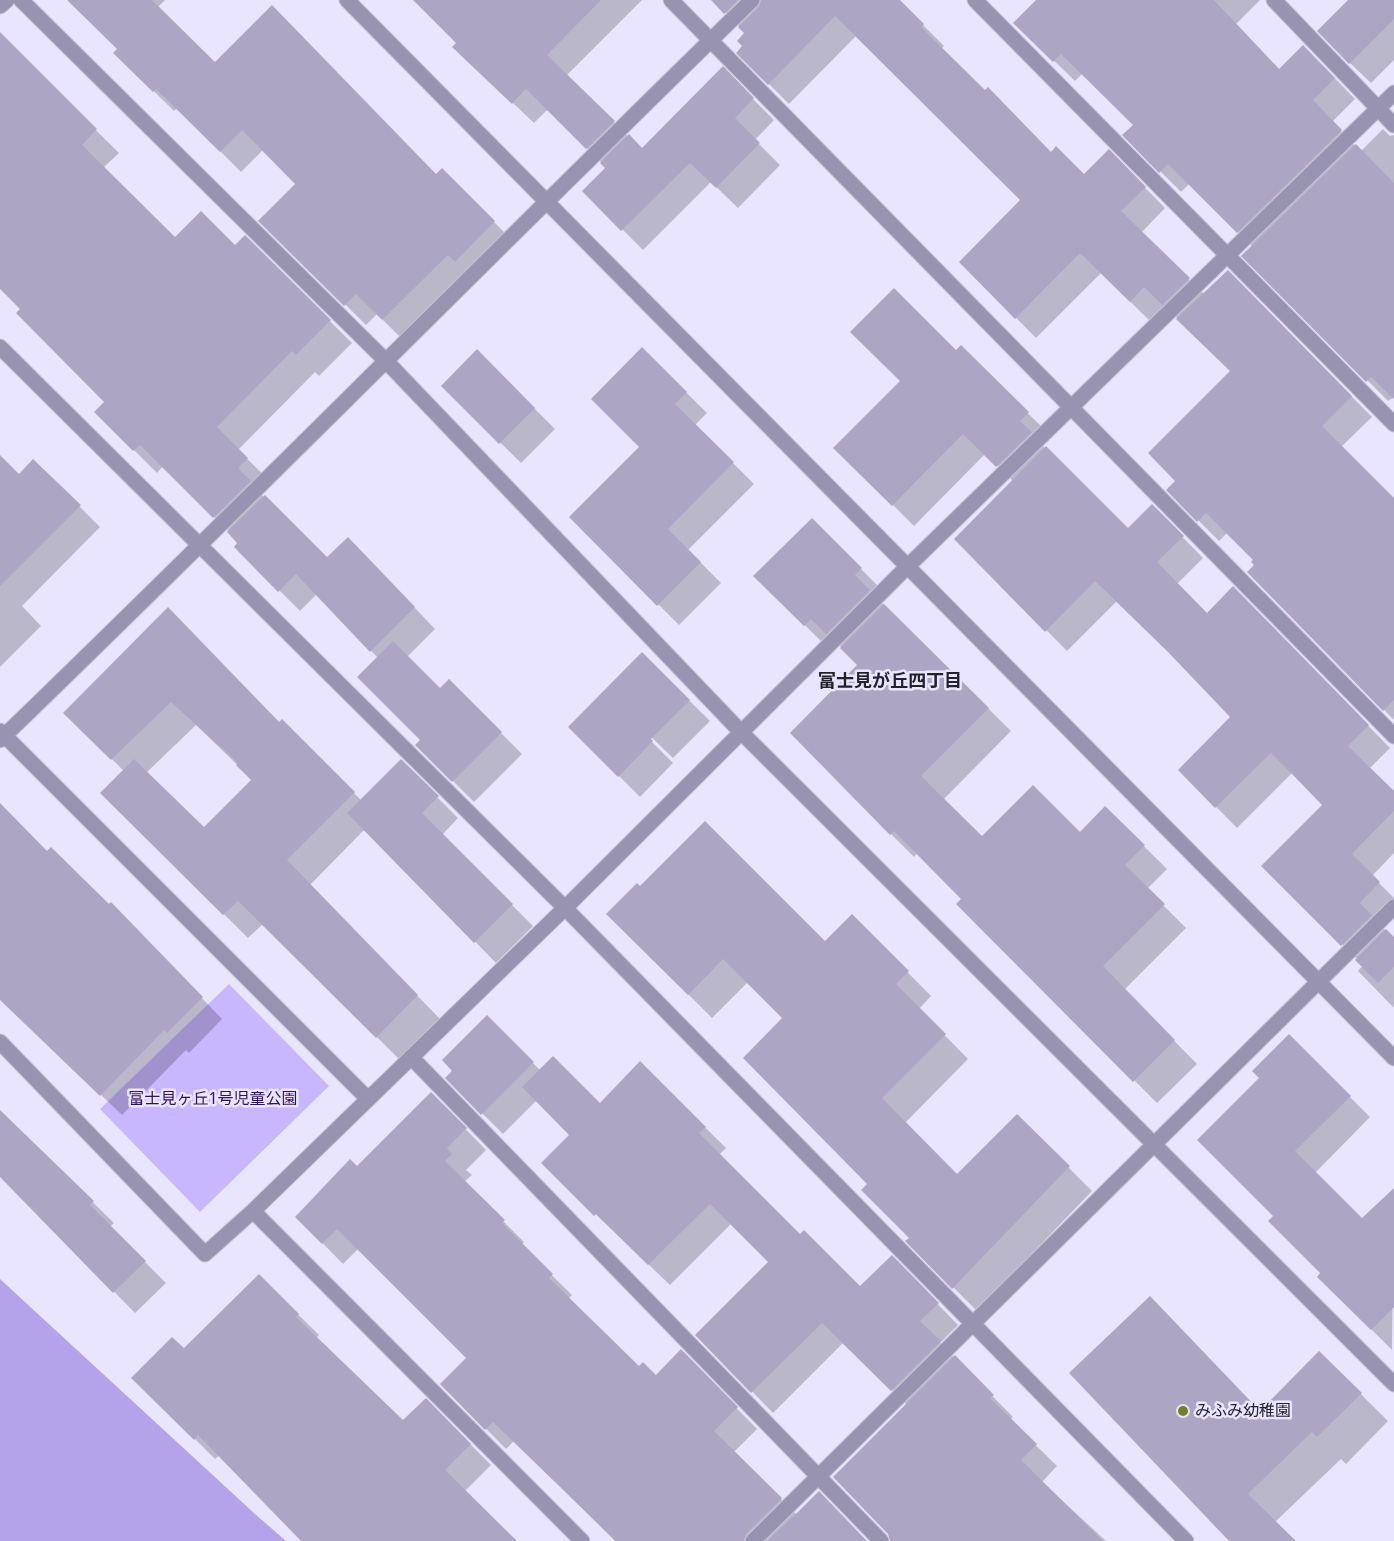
<!DOCTYPE html>
<meta charset="utf-8">
<style>
body{margin:0}
canvas{display:block;background:#eae5fe}
</style>
<canvas width="1394" height="1541"></canvas>
<script>
const context = document.querySelector('canvas').getContext('2d');
context.lineJoin = 'round';
function fill(path, color) {
  context.fillStyle = color;
  context.fill(path, 'evenodd');
}
function stroke(path, color, width, dash) {
  context.strokeStyle = color;
  context.lineWidth = width;
  context.lineCap = dash ? 'butt' : 'round';
  context.setLineDash(dash || []);
  context.stroke(path);
}
function write(font, color, halo, rows, align = 'center') {
  context.font = font + ' "Noto Sans","Noto Sans JP",sans-serif';
  context.lineWidth = 5;
  context.setLineDash([]);
  context.textBaseline = 'middle';
  context.strokeStyle = halo;
  context.fillStyle = color;
  for (const [text, x, y, turn = 0] of rows) {
    context.save();
    context.translate(x, y);
    context.rotate((+turn || 0) * Math.PI / 180);
    context.textAlign = isNaN(turn) ? turn : align;
    if (halo) context.strokeText(text, 0, 0);
    context.fillText(text, 0, 0);
    context.restore();
  }
}
const green = new Path2D(`
 M229,984L329,1086L200,1212L100,1109Z`);
const forest = new Path2D(`
 M0,1279L255,1514L286,1541H0Z`);
const shadow = new Path2D(`
 M69,0H165L158,7L215,64L436,176L442,170L515,243L403,340L377,314L366,325L261,221L297,184L263,150L241,172L177,108L174,111L115,53L119,49Z
 M415,0H642L566,76L642,150L723,69L774,120L755,140L780,165L738,208L711,182L643,250L584,191L607,168L548,109L534,123L475,67L458,43Z
 M713,0H898L944,46L941,49L1051,154L1084,176L1109,151L1165,208L1141,233L1204,294L1228,272L1372,417L1341,447L1394,499V720L1249,572L1256,565L1255,560L1227,533L1219,541L1168,490L1177,481L1232,372L1166,307L1151,322L1101,273L1036,338L961,262L1022,200L856,36L789,104L738,53L744,46L746,33Z
 M1038,0H1260L1236,24L1280,70L1324,67L1355,99L1332,122L1361,151L1383,129L1390,136L1394,135V397L1388,401L1244,256L1253,247L1189,184L1181,192L1124,135L1135,125L1082,74L1075,81L1015,23Z
 M1350,0H1394V60L1371,83L1350,63Z
 M2,37L119,153L103,168L175,239L235,247L245,237L352,343L319,376L315,372L238,450L270,481L259,492L327,560L368,559L435,629L407,657L441,690L449,681L522,754L474,802L417,745L422,740L378,658L317,594L300,611L236,547L240,543L163,466L157,473L96,412L106,402L0,287Z
 M961,347L1049,434L1040,443L1128,530L1152,506L1203,558L1177,584L1207,615L1233,588L1390,748L1370,768L1394,791V853L1372,876L1394,898V910L1380,925L1394,939V1008L1358,971L1363,965L1263,866L1324,805L1293,772L1237,828L1180,770L1233,717L1178,661L1117,601L1067,651L956,539L1013,481L985,454L914,526L836,448Z
 M642,349L707,413L695,425L754,484L688,550L721,583L679,625L571,517L641,447Z
 M477,351L555,429L521,463L443,386Z
 M0,456L19,476L34,461L100,527L22,606L41,626L0,667Z
 M812,520L882,590L875,596L1011,731L943,800L982,838L1080,834L1105,808L1167,869L1147,889L1186,928L1124,990L1197,1064L1157,1103L958,904L963,899L917,853L914,857L891,834L859,665L833,639L826,646L755,576Z
 M168,609L280,723L282,722L362,801L401,761L458,818L442,835L533,926L496,963L365,829L310,885L441,1020L401,1061L263,924L248,938L102,793L124,771L65,713ZM196,725L253,780L204,829L146,773Z
 M642,654L710,721L673,758L649,735L647,737L673,763L640,797L570,727Z
 M0,806L47,853L132,925L222,1019L189,1053L186,1050L122,1115L0,998Z
 M608,914L825,943L852,916L931,996L919,1009L968,1059L905,1123L957,1176L1017,1116L1092,1191L977,1311L907,1241L911,1238L869,1184L784,1018L748,982L712,1018Z
 M487,1017L541,1071L600,1105L640,1063L726,1148L719,1155L800,1236L860,1288L892,1257L958,1325L940,1343L1013,1417L1010,1420L1057,1466L1042,1482L1106,1541H922L907,1405L844,1342L773,1413L697,1335L770,1262L731,1224L670,1285L564,1184L571,1135L537,1100L503,1134L447,1078Z
 M1289,1036L1370,1117L1315,1173L1362,1220L1394,1189L1392,1350L1319,1277L1323,1273L1275,1216L1261,1078Z
 M431,1094L486,1150L466,1170L472,1175L464,1182L524,1242L521,1245L572,1295L568,1299L639,1369L656,1377L701,1372L757,1429L734,1452L797,1515L866,1541H615L514,1441L506,1449L442,1384L468,1358L358,1249L343,1264L297,1217L357,1168Z
 M0,1111L114,1223L110,1227L166,1283L135,1313L0,1175Z
 M259,1276L319,1335L316,1338L404,1422L426,1400L491,1465L465,1491L514,1541H304L220,1455L215,1459L134,1378L184,1350Z
 M1319,1353L1388,1421L1346,1464L1341,1459L1275,1522L1294,1541H1231L1260,1412Z`);
const building = new Path2D(`
 M67,0H152L215,62L272,5L436,174L442,168L495,221L455,262L448,255L382,320L356,294L344,306L258,221L295,184L242,130L220,152L156,89L153,92L113,53L117,49Z
 M413,0H601L547,55L615,121L586,149L526,89L512,104L452,47L456,43Z
 M711,0H738L724,14Z
 M761,0H900L924,24L921,27L985,90L988,87L1051,152L1056,146L1084,174L1109,149L1146,187L1121,211L1190,278L1162,305L1144,287L1130,302L1080,253L1015,319L959,262L1020,200L835,16L768,85L736,53L742,46L737,41L744,33L738,27L759,7Z
 M1036,0H1214L1279,69L1303,45L1335,78L1313,100L1342,130L1237,233L1168,164L1159,173L1122,135L1133,125L1061,54L1053,62L1013,23Z
 M1348,0H1394V19L1349,64L1317,31Z
 M0,32L97,129L82,145L175,237L201,211L235,245L245,235L331,320L296,355L292,351L217,427L248,458L238,468L251,481L213,518L140,445L133,451L94,412L104,402L16,313L20,309L0,289Z
 M723,66L754,98L735,118L760,143L716,188L690,163L621,231L582,191L605,168L600,163L629,134L642,148Z
 M1356,144L1394,183V399L1371,377L1366,382L1241,256Z
 M1228,270L1352,396L1322,426L1394,498V700L1383,711L1247,572L1254,565L1251,562L1253,560L1206,513L1197,522L1166,490L1175,481L1148,453L1230,371L1176,319Z
 M894,288L956,350L961,345L1029,412L1020,421L1032,432L996,467L963,434L892,506L833,448L900,381L850,332Z
 M642,347L687,392L675,404L734,462L668,529L701,562L657,606L569,517L639,447L591,399Z
 M477,349L535,408L499,444L441,386Z
 M1046,446L1128,528L1152,504L1184,536L1157,562L1207,613L1233,586L1369,725L1348,746L1394,791V811L1352,854L1380,882L1360,903L1372,915L1341,946L1261,866L1322,805L1295,777L1271,753L1215,808L1178,770L1230,717L1168,652L1095,581L1045,632L954,539Z
 M0,455L19,474L33,459L81,505L0,586Z
 M265,495L327,557L348,537L415,607L370,652L296,574L278,592L234,547L237,543L227,532Z
 M812,518L862,568L855,575L870,590L826,634L811,619L804,626L753,576Z
 M884,604L989,708L921,776L982,836L1033,785L1080,832L1105,806L1145,845L1125,865L1165,904L1103,966L1175,1040L1133,1082L956,904L961,899L894,831L890,835L790,733L857,665L840,648Z
 M168,607L279,722L282,719L355,792L287,860L418,995L376,1038L238,901L223,915L100,793L134,759L204,827L251,780L236,765L238,763L171,702L111,760L63,713Z
 M393,641L440,688L449,679L502,732L452,782L415,745L420,740L357,677Z
 M642,652L690,700L651,739L653,741L618,777L568,727Z
 M401,759L439,796L422,813L513,904L474,943L347,813Z
 M0,803L47,851L51,847L109,904L111,902L203,997L167,1033L164,1030L100,1096L0,1000Z
 M705,821L825,941L852,914L909,971L896,984L946,1034L882,1098L957,1174L1017,1114L1070,1166L952,1289L905,1241L909,1238L861,1190L867,1184L743,1058L782,1018L723,959L688,995L606,914L637,883L640,886Z
 M1386,929L1394,937V967L1378,983L1355,960Z
 M487,1015L534,1062L481,1115L445,1078L452,1071L442,1060Z
 M1289,1034L1351,1096L1295,1151L1362,1218L1394,1188V1307L1371,1330L1317,1277L1320,1273L1268,1221L1273,1216L1197,1140L1259,1078L1252,1071Z
 M553,1056L600,1103L640,1061L706,1127L699,1133L800,1234L804,1230L860,1286L892,1255L939,1303L920,1321L941,1341L891,1391L822,1323L751,1393L695,1335L768,1262L710,1204L648,1265L596,1214L594,1216L541,1163L569,1135L522,1087Z
 M431,1092L467,1128L447,1148L452,1154L445,1161L505,1220L502,1223L553,1274L549,1278L639,1366L643,1362L656,1375L681,1349L738,1407L714,1431L782,1498L746,1534L744,1541H616L493,1422L485,1430L440,1384L466,1358L337,1229L322,1244L295,1217L350,1159L357,1166Z
 M0,1110L94,1201L90,1205L146,1261L113,1293L0,1177Z
 M259,1274L299,1314L296,1317L403,1420L426,1398L471,1444L445,1470L517,1541H301L198,1435L194,1440L131,1378L172,1337L184,1348Z
 M1150,1296L1260,1411L1319,1351L1362,1393L1317,1437L1312,1432L1248,1494L1296,1541H1229L1069,1373Z
 M955,1355L994,1395L990,1398L1037,1444L1021,1460L1103,1541H890L888,1534L833,1477Z
 M819,1491L867,1541H767L797,1513Z`);
const street = new Path2D(`
 M21,0L386,361L741,732L1394,1384
 M347,0L1394,1058
 M671,0L1394,736
 M975,0L1394,424
 M1274,0L1394,125
 M0,6L7,0
 M0,347L565,908L1186,1541
 M0,731L368,1099
 M0,740C253,496 500,245 752,0
 M0,1042L205,1254L253,1211
 M411,1057L881,1541
 M582,1541L253,1211L565,908L907,567L1394,93
 M753,1541L1394,907`);
const markers = [
 [1183,1411,6,"#757e29"]
];
const parkNames = [
 ["富士見ヶ丘1号児童公園",213,1099]
];
const poiNames = [
 ["みふみ幼稚園",1195,1411]
];
const neighbourhoodNames = [
 ["富士見が丘四丁目",890,682]
];
fill(green, '#c8b7ff');
fill(forest, '#b4a3eb');
fill(shadow, '#0003');
fill(building, '#aca6c4');
stroke(street, '#c6c2d8', 17);
stroke(street, '#9993b2', 15);
for (const [x, y, r, color] of markers) {
  const dot = new Path2D();
  dot.arc(x, y, r, 0, 2 * Math.PI);
  context.fillStyle = color;
  context.fill(dot);
  stroke(dot, '#eae5fe', 2);
}
write('16px', '#310f62', '#eae5fe', parkNames);
write('16px', '#23212c', '#eae5fe', poiNames, 'left');
write('bold 18px', '#23212c', '#eae5fe', neighbourhoodNames);
</script>
